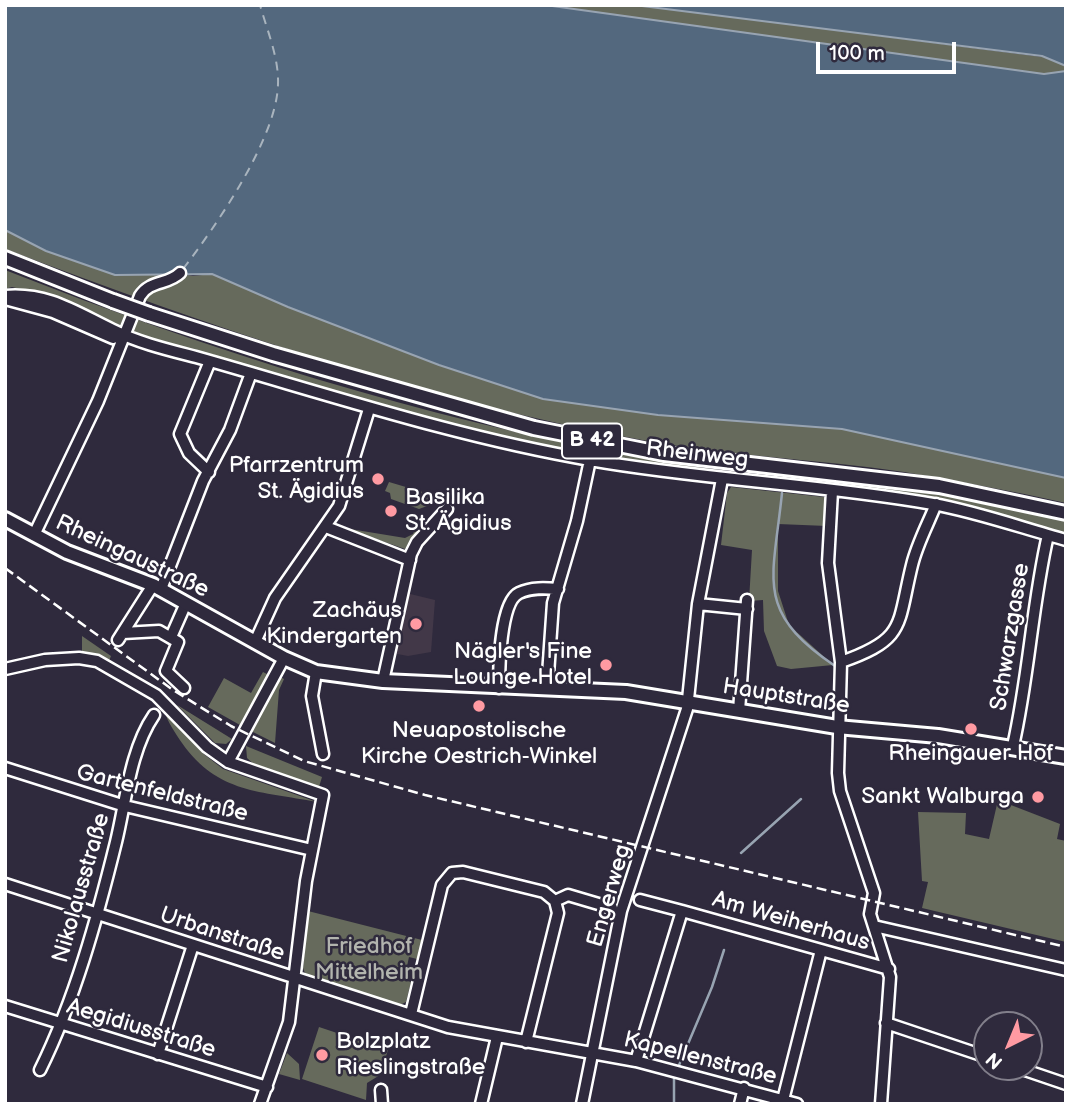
<!DOCTYPE html>
<meta charset="utf-8">
<style>
body{margin:0}
#map{position:relative;width:1071px;height:1109px;overflow:hidden;background:#2f2a3d;font-family:"Balsamiq Sans",sans-serif}
canvas{display:block}
.frame{position:absolute;inset:0;border:7px solid #fff;pointer-events:none}
.north{position:absolute;left:973px;top:1011px;width:70px;height:70px;box-sizing:border-box;background:#2f2a3d;border:2px solid #827f8b;border-radius:50%;rotate:223deg;font-size:19px;font-weight:700;line-height:28px;text-align:center;color:#fff}
.north::after{content:'';display:block;margin:auto;width:24px;height:32px;background:#ff9aa2;clip-path:polygon(50% 0,100% 100%,50% 72%,0 100%)}
.scale{position:absolute;left:816px;top:42px;width:140px;height:32px;box-sizing:border-box;border:4px solid #fff;border-top:0;padding-left:9px;font-size:21px;line-height:24px;white-space:nowrap;color:#fff;-webkit-text-stroke:5px #2f2a3d;paint-order:stroke}
</style>
<div id="map">
<canvas width="1071" height="1109"></canvas>
<div class="frame"></div>
<div class="north">N</div>
<div class="scale">100 m</div>
</div>
<script>
const context = document.querySelector('canvas').getContext('2d');
context.lineJoin = 'round';
function fill(path, color) {
  context.fillStyle = color;
  context.fill(path, 'evenodd');
}
function stroke(path, color, width, dash) {
  context.strokeStyle = color;
  context.lineWidth = width;
  context.lineCap = dash ? 'butt' : 'round';
  context.setLineDash(dash || []);
  context.stroke(path);
}
function write(font, color, halo, rows, align = 'center') {
  context.font = font + ' "Balsamiq Sans",sans-serif';
  context.lineWidth = 5;
  context.setLineDash([]);
  context.textBaseline = 'middle';
  context.strokeStyle = halo;
  context.fillStyle = color;
  for (const [text, x, y, turn = 0] of rows) {
    context.save();
    context.translate(x, y);
    context.rotate((+turn || 0) * Math.PI / 180);
    context.textAlign = isNaN(turn) ? turn : align;
    if (halo) context.strokeText(text, 0, 0);
    context.fillText(text, 0, 0);
    context.restore();
  }
}
const built = new Path2D(`
 M406,593L435,600L431,652L408,656L392,653Z`);
const green = new Path2D(`
 M524,5H639L1066,60V113Z
 M5,230L46,251L193,276L212,274L288,307L439,365L543,399L658,415L842,429L1066,478V503C1012,491 958,481 904,472C817,459 728,456 642,440C424,401 212,327 5,249Z
 M5,270C208,350 422,418 637,457C732,475 829,481 926,493C973,499 1019,510 1066,520V533L1003,517L586,455L498,436L153,342L70,301L12,287L5,289Z
 M389,482L446,499L419,509L391,499L390,493L385,491Z
 M731,487L824,497L828,501L827,526L778,524V591L789,625L833,665L791,669L777,666L764,631L763,600L749,601L752,550L721,545L727,493Z
 M416,526L420,532L405,549L344,528L405,538L413,534Z
 M82,636L111,656L109,661L82,652Z
 M263,672L269,675L240,725L208,707L224,678L251,693Z
 M280,677L284,679L279,690L275,743L251,731Z
 M177,705L182,708L232,739L226,744L215,743Z
 M165,711L205,755L223,769L317,802C261,791 218,794 182,743C176,734 166,720 165,711Z
 M246,746L322,777L319,787L257,767L247,758Z
 M998,800L1060,824L1057,839L1066,841V942L922,908L928,882L922,881L918,812L966,813L965,834L989,839Z
 M308,911L422,940L417,959L409,957L404,980L411,982L406,1002L400,1005L306,976L303,968Z
 M319,1027L388,1050L380,1075L367,1083L366,1100L302,1079Z
 M287,1053L299,1064L300,1080L279,1074Z`);
const water = new Path2D(`
 M5,5H545L1044,74L1066,71V478L842,429L658,415L543,399L439,365L288,307L212,274L115,275L46,251L5,230Z
 M634,5H1066V66L1042,56Z`);
const stream = new Path2D(`
 M782,493C773,581 754,611 835,666
 M741,853L801,799
 M677,1070L712,987L724,950
 M674,1104V1076`);
const ferry = new Path2D(`
 M183,269C216,226 277,138 278,84C279,58 267,30 260,5`);
const minor = new Path2D(`
 M5,296C48,292 77,313 113,330C139,343 169,350 196,357C327,394 456,437 590,460C703,480 820,484 933,504C978,512 1022,528 1066,540
 M5,299L53,312L113,338L124,335
 M209,472L189,453L180,434L210,361
 M832,491L828,563L841,662L838,773L840,791L874,893L870,914L890,977L881,1104
 M326,527L410,560
 M34,535L98,401L140,296C150,280 168,285 180,273
 M161,589L203,481L230,430L251,373
 M698,604L747,609
 M123,633L159,631L178,642L166,671L184,688
 M171,637L186,603
 M118,640L153,585
 M255,642L275,598L339,506L369,409
 M841,662C907,639 897,625 912,565C917,544 928,524 936,504
 M5,669L45,660L79,658L97,661L156,695L207,747L228,762L323,795L306,881L289,1022L260,1104
 M316,672L312,696L323,754
 M383,681L411,554L417,542L447,509
 M499,688C499,669 500,602 519,593C531,587 546,588 558,589
 M547,689L553,603L577,521L590,460
 M739,711L747,600
 M1013,746C1029,676 1032,604 1048,535
 M228,762L284,658
 M5,768L125,806L312,850
 M5,884L448,1027L636,1061L797,1104
 M640,900L682,911
 M555,901L568,895L612,908
 M874,926L1066,970
 M5,1006L267,1087
 M411,1014L442,885L452,873L463,872L544,892L555,901L558,913L526,1042
 M886,1023L987,1057
 M158,1054L193,945
 M636,1061L682,911L889,969
 M1016,1067L1066,1084
 M40,1070C75,999 97,919 116,842C126,801 130,750 154,715
 M381,1090L382,1104
 M783,1100L821,950
 M481,1104L497,1037
 M582,1104L621,911L687,709L698,604L722,479
 M740,1104L744,1088`);
const major = new Path2D(`
 M5,258L113,301
 M149,314L273,354L534,428L664,454L939,486L1066,513
 M5,519L67,552L153,585L284,658L316,672L383,681L626,692L837,727L938,736L1066,757`);
const rail = new Path2D(`
 M5,568L173,690L231,726L304,761L425,795L1066,947`);
const majorBridge = new Path2D(`
 M113,301L149,314`);
const markers = [
 [378,479,7,"#ff9aa2"],
 [391,511,7,"#ff9aa2"],
 [416,624,7,"#ff9aa2"],
 [606,665,7,"#ff9aa2"],
 [479,706,7,"#ff9aa2"],
 [971,729,7,"#ff9aa2"],
 [1038,797,7,"#ff9aa2"],
 [322,1055,7,"#ff9aa2"]
];
const shields = [
 [592,441,60]
];
const shieldNames = [
 ["B 42",592,441]
];
const streetNames = [
 ["Rheinweg",697,455,7],
 ["Rheingaustraße",132,557,25],
 ["Schwarzgasse",1011,637,-81],
 ["Hauptstraße",786,697,9],
 ["Gartenfeldstraße",162,794,14],
 ["Nikolausstraße",82,888,-74],
 ["Engerweg",610,896,-74],
 ["Am Weiherhaus",791,922,16],
 ["Urbanstraße",222,935,18],
 ["Aegidiusstraße",141,1029,17],
 ["Kapellenstraße",700,1059,14]
];
const poiNames = [
 ["Pfarrzentrum",364,466],
 ["St. Ägidius",364,492],
 ["Basilika",405,498,"left"],
 ["St. Ägidius",405,524,"left"],
 ["Zachäus",402,611],
 ["Kindergarten",402,637],
 ["Nägler's Fine",592,652],
 ["Lounge Hotel",592,678],
 ["Neuapostolische",479,731,"center"],
 ["Kirche Oestrich-Winkel",479,757,"center"],
 ["Rheingauer Hof",971,754,"center"],
 ["Sankt Walburga",1024,797],
 ["Bolzplatz",336,1042,"left"],
 ["Rieslingstraße",336,1068,"left"]
];
const parkNames = [
 ["Friedhof",369,947],
 ["Mittelheim",369,973]
];
fill(built, '#423848');
fill(green, '#666a5c');
fill(water, '#53687e');
stroke(water, '#98a4b2', 2);
stroke(stream, '#98a4b2', 2.5);
stroke(ferry, '#a9b4be', 2, [9, 7]);
stroke(minor, '#fff', 15);
stroke(major, '#fff', 18);
stroke(minor, '#2f2a3d', 10);
stroke(major, '#2f2a3d', 12);
stroke(rail, '#fff', 2.5, [10, 5]);
stroke(majorBridge, '#fff', 18, []);
stroke(majorBridge, '#2f2a3d', 12);
for (const [x, y, r, color] of markers) {
  const dot = new Path2D();
  dot.arc(x, y, r, 0, 2 * Math.PI);
  context.fillStyle = color;
  context.fill(dot);
  stroke(dot, '#2f2a3d', 2.5);
}
for (const [x, y, w] of shields) {
  const box = new Path2D();
  box.roundRect(x - w / 2, y - 17.5, w, 35, 5);
  context.fillStyle = '#2f2a3d';
  context.fill(box);
  stroke(box, '#fff', 2);
}
write('bold 21px', '#fff', null, shieldNames);
write('23px', '#fff', '#2f2a3d', streetNames);
write('23px', '#fff', '#2f2a3d', poiNames, 'right');
write('23px', '#b2b4ae', '#2f2a3d', parkNames);
</script>
